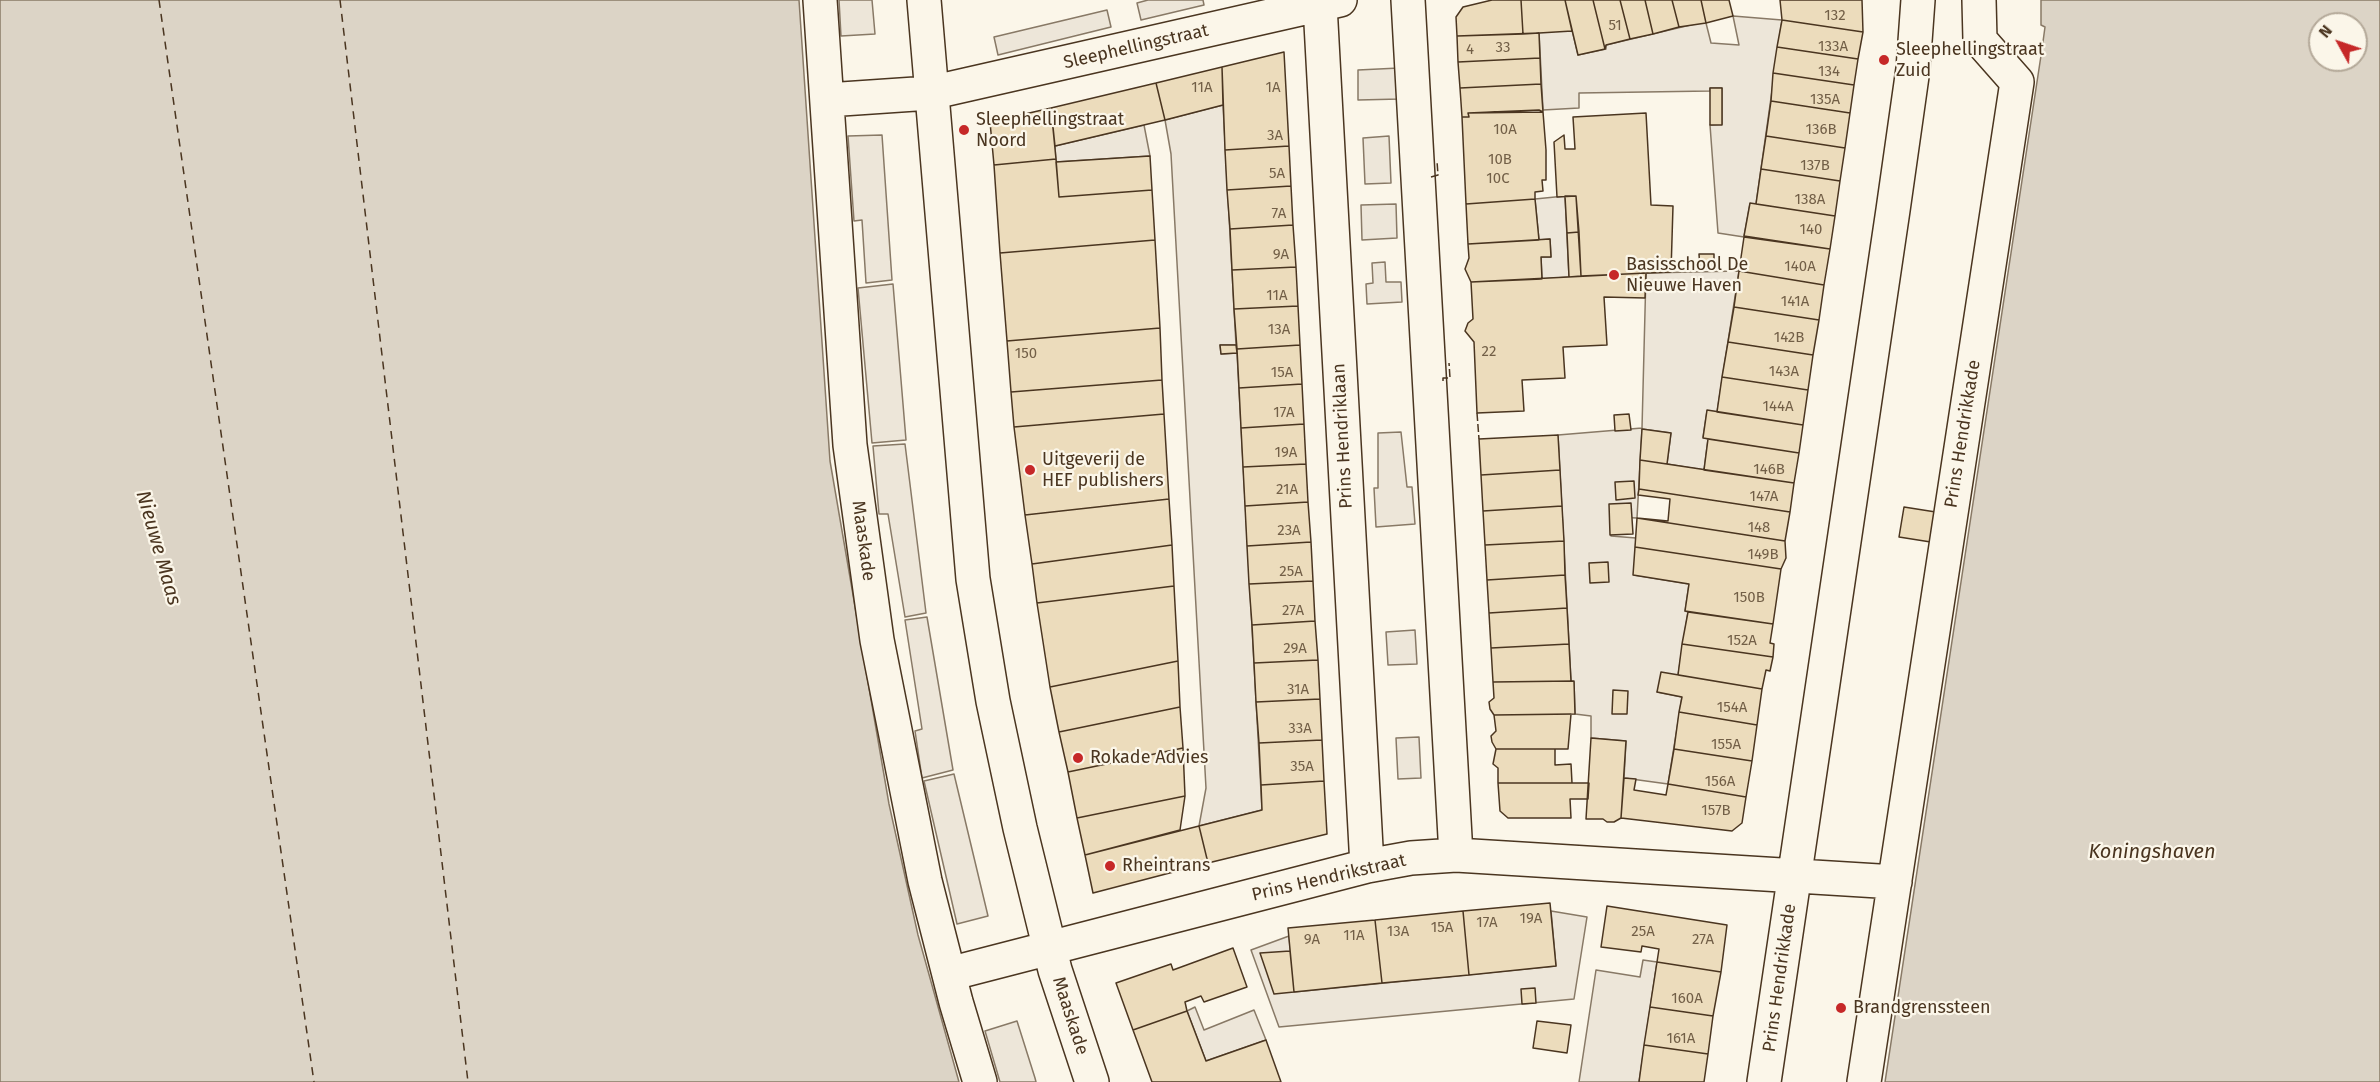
<!DOCTYPE html>
<style>
body{margin:0}
#map{position:relative;width:2380px;height:1082px;overflow:hidden;background:#fbf6e9;font-family:"Fira Sans",sans-serif}
canvas{display:block}
.north{position:absolute;left:2308px;top:12px;width:60px;height:60px;box-sizing:border-box;background:#fbf6e9;border:2px solid #b4a999;border-radius:50%;rotate:310deg;font-size:16px;font-weight:700;line-height:24px;text-align:center;color:#4a3520}
.north::after{content:'';display:block;margin:auto;width:21px;height:27px;background:#c62828;clip-path:polygon(50% 0,100% 100%,50% 72%,0 100%)}
</style>
<div id="map">
<canvas width="2380" height="1082"></canvas>
<div class="north">N</div>
</div>
<script>
const context = document.querySelector('canvas').getContext('2d');
context.lineJoin = 'round';
function fill(path, color) {
  context.fillStyle = color;
  context.fill(path, 'evenodd');
}
function stroke(path, color, width, dash) {
  context.strokeStyle = color;
  context.lineWidth = width;
  context.lineCap = dash ? 'butt' : 'round';
  context.setLineDash(dash || []);
  context.stroke(path);
}
function write(font, color, halo, rows, align = 'center') {
  context.font = font + ' "Fira Sans",sans-serif';
  context.lineWidth = 4.5;
  context.setLineDash([]);
  context.textBaseline = 'middle';
  context.strokeStyle = halo;
  context.fillStyle = color;
  for (const [text, x, y, turn = 0] of rows) {
    context.save();
    context.translate(x, y);
    context.rotate((+turn || 0) * Math.PI / 180);
    context.textAlign = isNaN(turn) ? turn : align;
    if (halo) context.strokeText(text, 0, 0);
    context.fillText(text, 0, 0);
    context.restore();
  }
}
const green = new Path2D(`
 M839,0H872L875,34L841,36Z
 M1148,0H1203L1204,5L1141,20L1137,3Z
 M1107,10L1111,27L998,55L994,37Z
 M1733,16L1782,20L1756,204H1750L1744,237L1718,233L1710,125L1722,124V88H1710V91L1579,93V108L1543,110L1539,32L1572,30L1578,55L1606,49V45L1703,22L1706,23L1711,43L1739,45Z
 M1399,68L1400,99L1358,100V70Z
 M1223,105L1236,345H1220L1221,354L1237,353L1262,810L1199,826L1206,788L1171,154L1165,120Z
 M1144,125L1150,156L1056,162L1055,146Z
 M882,135L892,280L866,283L862,220L854,221L848,136Z
 M1389,136L1391,183L1365,184L1363,138Z
 M1565,196L1569,277L1542,279L1541,257H1551L1550,239L1539,240L1535,199Z
 M1396,204L1397,238L1362,240L1361,205Z
 M1385,262L1386,282H1401L1402,302L1367,304L1366,284L1373,283L1372,263Z
 M1739,271L1717,412L1707,411L1703,437L1708,439L1704,470L1667,464L1671,433L1642,429L1637,518L1612,517L1611,536L1636,538L1634,575L1689,584L1685,611L1688,612L1678,675L1657,692L1682,697L1668,784L1624,778L1626,741L1591,738V716L1575,714L1574,682L1571,681L1558,435L1642,428L1646,273Z
 M893,284L906,440L872,443L858,288Z
 M1401,432L1407,487H1412L1415,524L1376,527L1374,488H1378V433Z
 M905,444L926,613L905,617L888,514H879L873,446Z
 M927,617L953,770L922,778L915,731L922,729L905,620Z
 M1415,630L1417,664L1388,665L1386,632Z
 M1419,737L1421,778L1398,779L1396,738Z
 M954,774L988,916L957,924L924,781Z
 M1551,911L1587,917L1574,999L1279,1027L1251,950L1289,936L1294,992L1556,966Z
 M1643,960L1657,962L1639,1082H1579L1596,970L1640,977Z
 M1195,1007L1204,1030L1254,1010L1266,1040L1206,1061L1187,1011Z
 M1017,1021L1035,1078L1036,1082H1000L985,1031Z`);
const water = new Path2D(`
 M0,0H799L830,461L889,804L918,935L959,1082H0Z
 M2041,0H2380V1082H1885L2042,49L2045,27L2041,25ZM2320,24H2356V60H2320Z`);
const ferry = new Path2D(`
 M159,0L314,1082
 M340,0L468,1082`);
const building = new Path2D(`
 M1492,0H1521L1523,34L1457,36L1456,17L1463,7Z
 M1521,0H1565L1572,31L1523,34Z
 M1565,0H1593L1605,49L1578,55Z
 M1593,0H1620L1630,39L1606,45L1605,49Z
 M1620,0H1645L1653,34L1630,39Z
 M1645,0H1672L1679,27L1653,34Z
 M1672,0H1701L1706,23L1679,27Z
 M1701,0H1729L1733,16L1706,23Z
 M1780,0H1862L1863,32L1782,20Z
 M1782,20L1863,32L1858,59L1777,47Z
 M1539,33L1540,58L1458,62L1457,36Z
 M1777,47L1858,59L1854,85L1773,73Z
 M1284,52L1289,146L1225,150L1222,67Z
 M1540,58L1541,84L1460,88L1458,62Z
 M1222,67L1223,105L1165,120L1156,83Z
 M1773,73L1854,85L1850,113L1771,101Z
 M1156,83L1165,120L1055,146L1051,108Z
 M1541,84L1543,112L1468,113L1469,117H1462L1460,88Z
 M1710,88H1722V125H1710Z
 M1771,101L1850,113L1845,148L1766,136Z
 M1051,108L1056,159L994,165L990,122Z
 M1539,110L1543,112L1546,150V180H1542L1543,191L1535,192V199L1466,204L1462,117H1469L1468,113Z
 M1646,113L1651,205L1673,206L1671,272L1581,276L1576,196L1557,197L1554,142L1564,135L1565,149H1575L1573,117Z
 M1766,136L1845,148L1840,181L1761,169Z
 M1289,146L1291,186L1227,190L1225,150Z
 M1150,156L1152,190L1059,197L1056,162Z
 M1056,159L1059,197L1152,190L1155,240L1000,253L994,165Z
 M1761,169L1840,181L1835,216L1756,204Z
 M1291,186L1293,225L1230,229L1227,190Z
 M1565,196H1576L1579,232L1567,233Z
 M1535,199L1539,240L1468,244L1466,204Z
 M1750,203L1835,216L1830,249L1744,236Z
 M1293,225L1296,267L1232,270L1230,229Z
 M1579,232L1581,276L1569,277L1567,233Z
 M1744,237L1830,249L1824,285L1739,271Z
 M1550,239L1551,257H1541L1542,279L1471,282L1465,269L1469,258L1468,244Z
 M1155,240L1160,328L1007,341L1000,253Z
 M1699,254H1714V268L1700,269Z
 M1296,267L1298,306L1234,309L1232,270Z
 M1739,271L1824,285L1819,320L1734,307Z
 M1646,273L1645,298L1604,297L1607,345L1563,347L1565,378L1522,380L1524,411L1477,413L1474,342L1465,331L1468,323L1473,319L1471,282Z
 M1298,306L1300,345L1237,349L1234,309Z
 M1734,307L1819,320L1813,355L1728,342Z
 M1160,328L1162,380L1011,392L1007,341Z
 M1728,342L1813,355L1808,390L1722,377Z
 M1220,345H1236L1237,353L1221,354Z
 M1300,345L1302,384L1239,388L1237,349Z
 M1722,377L1808,390L1803,425L1717,412Z
 M1162,380L1164,414L1014,427L1011,392Z
 M1302,384L1304,424L1241,428L1239,388Z
 M1707,410L1803,425L1799,453L1703,438Z
 M1164,414L1169,499L1025,515L1014,427Z
 M1629,414L1631,430L1615,431L1614,415Z
 M1304,424L1306,464L1243,467L1241,428Z
 M1642,429L1671,433L1667,464L1640,460Z
 M1558,435L1560,470L1481,475L1479,439Z
 M1708,439L1799,453L1794,483L1704,470Z
 M1640,460L1794,483L1790,512L1639,489Z
 M1306,464L1308,502L1245,506L1243,467Z
 M1560,470L1562,506L1483,511L1481,475Z
 M1634,481L1635,498L1616,500L1615,482Z
 M1639,489L1790,512L1785,541L1637,518L1668,521L1670,499L1638,495Z
 M1169,499L1172,545L1032,564L1025,515Z
 M1308,502L1311,542L1247,546L1245,506Z
 M1631,503L1633,534L1610,535L1609,504Z
 M1562,506L1564,541L1485,545L1483,511Z
 M1904,507L1942,513L1937,543L1899,537Z
 M1637,518L1785,541L1786,558L1781,569L1635,547Z
 M1564,541L1565,575L1487,580L1485,545Z
 M1311,542L1313,581L1249,584L1247,546Z
 M1172,545L1174,586L1037,603L1032,564Z
 M1635,547L1781,569L1773,624L1685,611L1689,584L1633,575Z
 M1608,562L1609,582L1590,583L1589,563Z
 M1565,575L1567,608L1489,613L1487,580Z
 M1313,581L1315,621L1252,625L1249,584Z
 M1174,586L1178,661L1050,687L1037,603Z
 M1567,608L1569,644L1491,648L1489,613Z
 M1688,612L1773,624L1770,643L1774,644L1773,657L1682,644Z
 M1315,621L1318,660L1254,663L1252,625Z
 M1569,644L1571,681L1493,682L1491,648Z
 M1682,644L1773,657L1770,671L1766,670L1762,689L1678,675Z
 M1318,660L1320,699L1256,702L1254,663Z
 M1178,661L1180,707L1059,732L1050,687Z
 M1661,672L1762,689L1757,725L1679,712L1682,697L1657,692Z
 M1574,681L1575,714L1494,715L1490,709L1489,702L1494,698L1493,682Z
 M1613,690L1628,691L1627,714H1612Z
 M1320,699L1322,740L1259,743L1256,702Z
 M1180,707L1183,748L1068,772L1059,732Z
 M1679,712L1757,725L1752,761L1674,749Z
 M1571,714L1568,749H1496L1492,742L1491,736L1496,731L1494,715Z
 M1591,738L1626,741L1621,818L1614,822H1607L1603,819H1586Z
 M1322,740L1324,781L1261,785L1259,743Z
 M1183,748L1185,796L1077,818L1068,772Z
 M1496,749H1555V765L1571,764L1572,783H1498V768L1493,764Z
 M1674,749L1752,761L1746,797L1668,784Z
 M1624,778L1636,779L1634,790L1666,795L1668,784L1746,797L1742,823L1732,831L1621,818Z
 M1324,781L1327,834L1208,863L1199,826L1262,810L1261,785Z
 M1498,783H1589L1588,799H1570L1571,818H1508L1500,811Z
 M1185,796L1180,830L1085,855L1077,818Z
 M1199,826L1208,863L1093,893L1085,855Z
 M1550,903L1556,966L1469,975L1463,911Z
 M1607,906L1727,925L1721,972L1657,962L1659,949L1642,946L1641,952L1601,947Z
 M1463,911L1469,975L1382,983L1375,920Z
 M1375,920L1382,983L1294,992L1288,928Z
 M1233,948L1247,987L1204,1002L1201,996L1185,1002L1187,1011L1133,1030L1116,983L1171,964L1173,970Z
 M1290,951L1294,992L1274,994L1260,953Z
 M1657,962L1721,972L1713,1016L1650,1007Z
 M1535,988L1536,1003L1522,1004L1521,989Z
 M1650,1007L1713,1016L1708,1054L1644,1045Z
 M1187,1011L1206,1061L1266,1040L1281,1082H1152L1133,1030Z
 M1537,1021L1571,1025L1567,1053L1533,1048Z
 M1644,1045L1708,1054L1704,1082H1639Z`);
const street = new Path2D(`
 M820,0L850,445L877,640L925,881L956,1002L980,1082
 M924,0L973,579L993,701L1020,828L1055,970L1092,1082
 M1408,0L1456,855
 M1320,5L1367,866
 M827,100L930,93L1340,0
 M949,974L1367,866L1411,858L1456,855L1895,882
 M1764,1082L1893,210L1913,69L1918,0
 M1864,1082L2017,82L1980,40L1979,0`);
const fence = new Path2D(`
 M1431,177L1438,175L1437,161
 M1443,381V378H1450L1449,363
 M1477,413L1479,439`);
const markers = [
 [1884,60,6,"#c62828"],
 [964,130,6,"#c62828"],
 [1614,275,6,"#c62828"],
 [1030,470,6,"#c62828"],
 [1078,758,6,"#c62828"],
 [1110,866,6,"#c62828"],
 [1841,1008,6,"#c62828"]
];
const numberNames = [
 ["132",1835,16],
 ["51",1615,26],
 ["133A",1833,47],
 ["33",1503,48],
 ["4",1470,50],
 ["134",1829,72],
 ["11A",1202,88],
 ["1A",1273,88],
 ["135A",1825,100],
 ["10A",1505,130],
 ["136B",1821,130],
 ["3A",1275,136],
 ["10B",1500,160],
 ["137B",1815,166],
 ["5A",1277,174],
 ["10C",1498,179],
 ["138A",1810,200],
 ["7A",1279,214],
 ["140",1811,230],
 ["9A",1281,255],
 ["140A",1800,267],
 ["11A",1277,296],
 ["141A",1795,302],
 ["13A",1279,330],
 ["142B",1789,338],
 ["22",1489,352],
 ["150",1026,354],
 ["143A",1784,372],
 ["15A",1282,373],
 ["144A",1778,407],
 ["17A",1284,413],
 ["19A",1286,453],
 ["146B",1769,470],
 ["21A",1287,490],
 ["147A",1764,497],
 ["148",1759,528],
 ["23A",1289,531],
 ["149B",1763,555],
 ["25A",1291,572],
 ["150B",1749,598],
 ["27A",1293,611],
 ["152A",1742,641],
 ["29A",1295,649],
 ["31A",1298,690],
 ["154A",1732,708],
 ["33A",1300,729],
 ["155A",1726,745],
 ["35A",1302,767],
 ["156A",1720,782],
 ["157B",1716,811],
 ["19A",1531,919],
 ["17A",1487,923],
 ["15A",1442,928],
 ["13A",1398,932],
 ["25A",1643,932],
 ["11A",1354,936],
 ["9A",1312,940],
 ["27A",1703,940],
 ["160A",1687,999],
 ["161A",1681,1039]
];
const streetNames = [
 ["Sleephellingstraat",1136,47,-13],
 ["Prins Hendrikkade",1963,434,-81],
 ["Prins Hendriklaan",1343,436,-93],
 ["Maaskade",863,541,82],
 ["Prins Hendrikstraat",1329,878,-13],
 ["Prins Hendrikkade",1780,978,-82],
 ["Maaskade",1070,1016,72]
];
const poiNames = [
 ["Sleephellingstraat",1896,50],
 ["Zuid",1896,71],
 ["Sleephellingstraat",976,120],
 ["Noord",976,141],
 ["Basisschool De",1626,265],
 ["Nieuwe Haven",1626,286],
 ["Uitgeverij de",1042,460],
 ["HEF publishers",1042,481],
 ["Rokade Advies",1090,758],
 ["Rheintrans",1122,866],
 ["Brandgrenssteen",1853,1008]
];
const waterNames = [
 ["Nieuwe Maas",158,548,74],
 ["Koningshaven",2152,852]
];
fill(green, '#ede6d9');
stroke(green, '#887966', 1.5);
fill(water, '#dcd4c6');
stroke(water, '#887966', 1.5);
stroke(ferry, '#4a3520', 1.5, [8, 6]);
fill(building, '#ecdcbc');
stroke(building, '#4a3520', 1.5);
stroke(street, '#4a3520', 36);
stroke(street, '#fbf6e9', 33);
stroke(fence, '#4a3520', 1.5, [8, 3]);
for (const [x, y, r, color] of markers) {
  const dot = new Path2D();
  dot.arc(x, y, r, 0, 2 * Math.PI);
  context.fillStyle = color;
  context.fill(dot);
  stroke(dot, '#fbf6e9', 2);
}
write('15px', '#725f47', null, numberNames);
write('18px', '#4a3520', '#fbf6e9', streetNames);
write('18px', '#4a3520', '#fbf6e9', poiNames, 'left');
write('italic 20px', '#4a3520', '#fbf6e9', waterNames);
</script>
